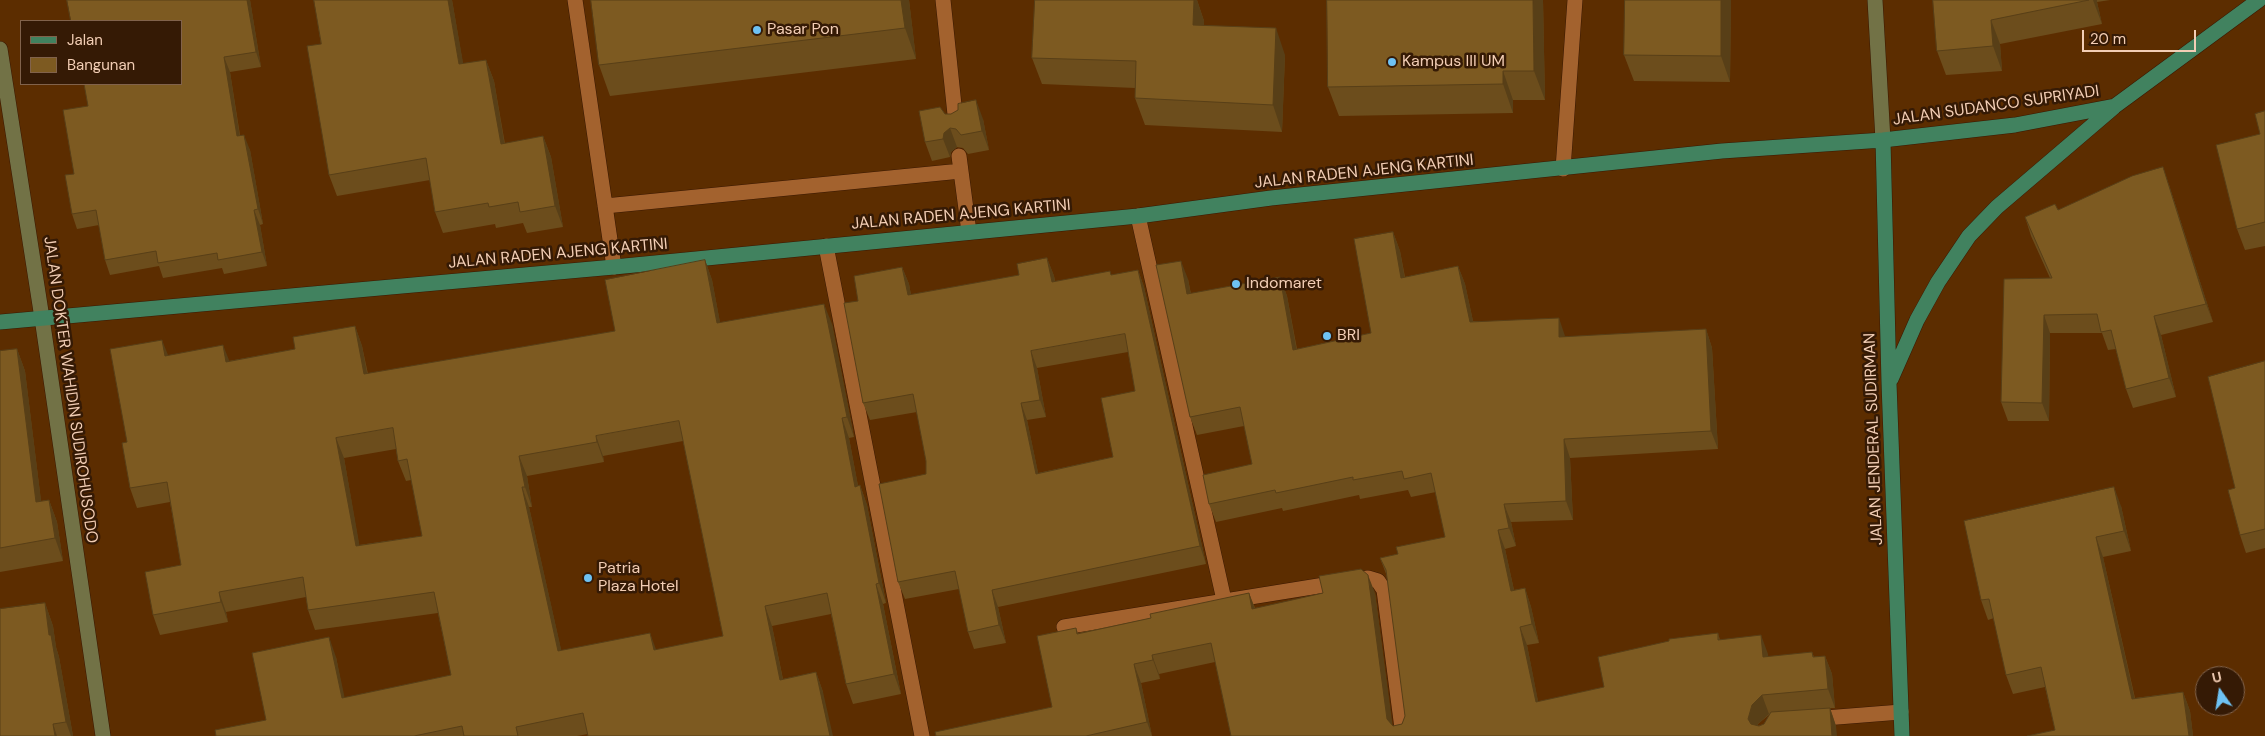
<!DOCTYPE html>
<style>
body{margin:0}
#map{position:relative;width:2265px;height:736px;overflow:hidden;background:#5c2d00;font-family:"DM Sans",sans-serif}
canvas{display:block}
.legend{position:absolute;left:20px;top:20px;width:162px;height:65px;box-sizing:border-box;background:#351a05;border:1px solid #81624b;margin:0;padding:6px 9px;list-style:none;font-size:15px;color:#f3ceb5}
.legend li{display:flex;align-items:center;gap:10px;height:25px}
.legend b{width:25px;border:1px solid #81624b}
.north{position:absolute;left:2195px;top:666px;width:50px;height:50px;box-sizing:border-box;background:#351a05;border:1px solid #81624b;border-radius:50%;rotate:347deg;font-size:14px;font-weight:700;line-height:20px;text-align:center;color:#f3ceb5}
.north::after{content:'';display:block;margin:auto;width:18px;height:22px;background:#6ec2f3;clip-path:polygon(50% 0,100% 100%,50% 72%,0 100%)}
.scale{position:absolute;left:2082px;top:30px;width:114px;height:22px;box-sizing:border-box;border:2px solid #f3ceb5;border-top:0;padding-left:6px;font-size:15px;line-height:18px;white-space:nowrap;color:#f3ceb5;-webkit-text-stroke:4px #351a05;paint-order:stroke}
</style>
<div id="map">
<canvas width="2265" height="736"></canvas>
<ul class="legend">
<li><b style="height:6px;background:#41825f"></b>Jalan</li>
<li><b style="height:14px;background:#7d5a21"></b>Bangunan</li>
</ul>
<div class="north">U</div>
<div class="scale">20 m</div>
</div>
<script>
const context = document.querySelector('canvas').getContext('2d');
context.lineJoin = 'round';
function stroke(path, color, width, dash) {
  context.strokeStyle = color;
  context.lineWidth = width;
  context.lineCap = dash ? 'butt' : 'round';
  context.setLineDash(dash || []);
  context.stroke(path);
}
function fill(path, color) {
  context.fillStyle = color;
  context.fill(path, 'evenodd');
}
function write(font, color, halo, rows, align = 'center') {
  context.font = font + ' "DM Sans",sans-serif';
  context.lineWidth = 5;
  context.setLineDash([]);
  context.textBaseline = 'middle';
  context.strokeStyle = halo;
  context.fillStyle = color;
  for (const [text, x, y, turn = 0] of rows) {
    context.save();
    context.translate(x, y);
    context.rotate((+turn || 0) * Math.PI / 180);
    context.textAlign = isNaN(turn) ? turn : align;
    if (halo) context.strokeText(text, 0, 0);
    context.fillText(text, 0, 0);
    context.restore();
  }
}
const service = new Path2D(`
 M575,0L614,267
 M943,0L956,124
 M959,156L969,232
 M1563,169L1575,0
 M605,206L961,171`);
const minor = new Path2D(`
 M1138,216L1224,600
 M826,246L922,736
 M1064,627L1368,578L1378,581L1384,590L1403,736
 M1812,719L1901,712`);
const secondary = new Path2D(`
 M1875,0L1883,140
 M0,49L42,318L103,736`);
const primary = new Path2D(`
 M1883,140L1889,383L1902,736
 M0,322L614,267L1138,216L1271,198L1722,151L1883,140L2015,125L2115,106L2259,0
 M1891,379L1917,320L1938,282L1969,236L1997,207L2114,107`);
const wall = new Path2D(`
 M250,0L261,67L230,72L240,135L250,150L263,224L260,225L267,266L224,274L222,268L163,278L159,266L110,275L105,260L99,225L77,229L72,214L74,174L88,106L181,84Z
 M452,0L463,64L486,60L494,81L505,144L543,136L551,157L563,227L527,233L523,223L496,228L495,224L443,233L435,212L430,180L337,196L329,175L321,44Z
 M591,0H909L916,59L610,96L599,65Z
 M1035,0H1197L1204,21V26L1285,55L1282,132L1145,125L1135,98V88L1042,84L1032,58Z
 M1543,0L1545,100H1513V113L1339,116L1328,87Z
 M1625,0H1731L1730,82L1634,81L1624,55Z
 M1933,0H2110L2097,2L2102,24L2000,44L2002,71L1946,75L1937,51Z
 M2265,111V246L2245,250L2237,229L2260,134Z
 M945,114L983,119L989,150L968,154L963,148L957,147L951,152L950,157L932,161L925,142Z
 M2169,185L2213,322L2161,335L2176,397L2133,408L2126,389L2116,349L2108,350L2102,333H2050L2049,421H2008L2001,402L2050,278L2031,236L2025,217Z
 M1393,232L1400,251L1405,277L1458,266L1465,284L1473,321L1565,337L1706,329L1712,348L1718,449L1570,458L1573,520L1511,522L1516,546L1505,549L1514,590L1525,588L1531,607L1539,643L1527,645L1538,702L1604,687L1718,633L1720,640L1768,654V657L1812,652L1814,657L1825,656L1832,674L1835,708H1830L1836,726L1231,736L1215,662L1159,674L1160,679L1141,683L1152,736H936L1052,707L1076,628L1078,633L1151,618L1249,593L1255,608L1375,593L1392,725L1393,726L1402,724L1405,716L1388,579L1380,558L1398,554L1445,537L1436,492L1411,497L1408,490L1360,499L1359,495L1283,511L1282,508L1216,522L1209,504L1252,464L1244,426L1197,435L1190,417L1188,279L1191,294L1280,277L1287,296L1297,349L1371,333ZM1770,714L1764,724L1758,726V724Z
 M1047,258L1054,276L1055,281L1111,275L1138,270L1144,287L1206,564L998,607L1006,643L974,649L968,632L959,589L905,599L898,582L926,474V461L917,412L870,420L863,403L858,301L902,267L909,284L911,295L1019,275ZM1128,352L1135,391L1113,457L1038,473L1027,420L1046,417L1037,368Z
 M705,260L712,280L720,323L832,324L854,437L849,438L858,486L860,485L867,505L886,603L883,604L901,694L853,704L846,684L831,614L772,626L783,679L816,672L823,692L577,736H216L266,720L336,657L344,698L451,675L438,613L315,630L308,610L306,597L226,612L228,622L160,635L153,615L181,565L170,502L137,508L130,488L127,442L168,356L229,361L295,349L355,326L362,346L368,374L615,331ZM683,441L723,636L656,650H561L529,507H532L527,476L604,462L603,456ZM396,449L398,461L406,481L411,480L422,536L359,545L344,458Z
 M17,349L25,371L41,501L49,500L57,522L63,561L0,572V351Z
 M2265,361V548L2246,553L2240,535L2235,488Z
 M2121,506L2131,551L2103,557L2135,698L2183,692L2190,711L2193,736H2027L2055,730L2045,687L2013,694L2006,675L1994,618L1988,620L1981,600Z
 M45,603L53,626L56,647L59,657L73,736H0Z`);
const shadedWall = new Path2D(`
 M247,0H250L261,67L256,52Z
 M448,0H452L467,85L459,64Z
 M901,0H909L916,59L905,28Z
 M1194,0H1197L1204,21L1203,52L1193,25Z
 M1533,0H1543L1545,100L1534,71Z
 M1721,0H1731L1730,82L1721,56Z
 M2093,0H2097V2L2102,24Z
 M1991,20L2000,44L2002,71L1993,46Z
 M1276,28L1285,55L1282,132L1273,105Z
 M224,57L230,72L242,151L237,136Z
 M486,60L494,81L508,165L501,144Z
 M1503,71L1513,100V113L1503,84Z
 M976,100L983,119L989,150L982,131Z
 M950,128L957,147L951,152L950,157L943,139L944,133Z
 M244,135L250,150L263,224L258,209Z
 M543,136L551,157L563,227L555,206Z
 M2163,167L2169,185L2213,322L2206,304Z
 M254,210L260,225L267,266L262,252Z
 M1393,232L1400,251L1408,297L1401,278Z
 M1047,258L1054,276L1058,299L1052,282Z
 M705,260L712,280L724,343L717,323Z
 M1181,261L1188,279L1194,313L1187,294Z
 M1458,266L1465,284L1477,340L1470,322Z
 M902,267L909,284L914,313L908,295Z
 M1138,270L1144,287L1206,564L1200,546Z
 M1280,277L1287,296L1300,369L1293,350Z
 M824,304L832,324L854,437L847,417Z
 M2044,315L2050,333L2049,421L2042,403Z
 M2154,316L2161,335L2176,397L2169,378Z
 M1559,318L1565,336L1559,337Z
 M355,326L362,346L371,394L364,374Z
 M1706,329L1712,348L1718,449L1711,431Z
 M162,340L170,360L165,356Z
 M223,345L231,365L226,362Z
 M17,349L25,371L44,525L36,502Z
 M1031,351L1037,368L1046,417L1040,400Z
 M1021,403L1027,420L1042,491L1036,474Z
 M842,418L849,438L862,507L855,487Z
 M596,436L603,456L604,462L597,442Z
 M336,438L344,458L363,565L356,546Z
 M1564,439L1570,458L1573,520L1566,501Z
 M519,456L527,476L532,507L525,487Z
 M860,485L867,505L886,603L879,583Z
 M522,487L529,507L566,671L558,651Z
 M2114,487L2121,506L2131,551L2124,531Z
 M49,500L57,522L63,561L55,538Z
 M1504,504L1511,522L1516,546L1509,528Z
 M1498,530L1505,549L1518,609L1511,591Z
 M2096,537L2103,557L2139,718L2132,699Z
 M1368,575L1375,593L1394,736L1387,719Z
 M876,584L883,604L901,694L894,674Z
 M1525,588L1531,607L1539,643L1532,624Z
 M992,590L998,607L1006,643L999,625Z
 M219,592L226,612L228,622L221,602Z
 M1249,593L1256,612L1252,609Z
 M45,603L53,626L56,647L59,657L73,736H71L66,722L49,635Z
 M765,606L772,626L787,700L780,680Z
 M1520,627L1527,645L1542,721L1536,702Z
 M650,633L657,652L654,650Z
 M1761,635L1768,654L1770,676L1763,657Z
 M329,637L336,657L349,718L342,698Z
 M1152,655L1159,674L1160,679L1153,660Z
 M1825,656L1832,674L1835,708L1828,689Z
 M1134,664L1141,683L1152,736L1147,722Z
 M816,672L823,692L833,736H830Z
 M2183,692L2190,711L2193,736H2189Z
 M1762,695L1769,714L1758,724L1755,736L1748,719L1752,705Z
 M1830,708L1836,726L1837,736H1832Z
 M53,724L57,736H55Z`);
const building = new Path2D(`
 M67,0H247L256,52L224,57L237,136L244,135L258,209L254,210L262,252L218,260L217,253L158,263L156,251L105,260L96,210L72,214L65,175L74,174L63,110L88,106L84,84H181V21H71Z
 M314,0H448L459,64L486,60L501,144L543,136L555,206L520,212L518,202L489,207L488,203L435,212L426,158L329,175L307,46L321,44Z
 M591,0H901L905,28L599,65Z
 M1035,0H1194L1193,25L1276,28L1273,105L1135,98L1136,61L1032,58Z
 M1327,0H1533L1534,71H1503V84L1328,87Z
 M1625,0H1721V56L1624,55Z
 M1933,0H2089L1991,20L1993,46L1937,51Z
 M976,100L982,131L961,135L956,129L950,128L944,133L943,139L925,142L919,111L940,107L945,114H951L958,110V104Z
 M2265,111V222L2237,229L2216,145L2260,134L2255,114Z
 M2163,167L2206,304L2154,316L2169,378L2126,389L2111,330L2101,332L2097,314L2044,315L2042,403L2001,402L2004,279L2052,278L2025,217L2055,204L2058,210L2132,176Z
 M1393,232L1401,278L1458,266L1470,322L1559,318V337L1706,329L1711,431L1564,439L1566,501L1504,504L1509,528L1498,530L1511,591L1525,588L1532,624L1520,627L1536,702L1604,687L1598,657L1669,641V639L1718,633V640L1761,635L1763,657L1812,652L1813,657L1825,656L1828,689L1762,695L1752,705L1748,719L1751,724L1759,726L1764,724L1771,712L1830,708L1832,736H1231L1211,643L1152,655L1153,660L1134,664L1147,722L1086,736H936L935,732L1052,707L1037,636L1076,628L1077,634L1151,618L1150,614L1249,593L1252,609L1323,593L1319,576L1361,569L1368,575L1387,719L1393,726L1402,724L1405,716L1386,570L1380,558L1398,554L1396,547L1445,537L1431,473L1404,479L1402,471L1353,480V477L1276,493L1275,490L1209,504L1203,475L1252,464L1240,407L1190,417L1156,265L1181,261L1187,294L1280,277L1293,350L1371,333L1354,239Z
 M1047,258L1052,282L1110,271L1111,275L1138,270L1200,546L992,590L999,625L968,632L955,571L898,582L879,484L926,474V461L913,394L863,403L844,303L858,301L854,276L902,267L908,295L1019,275L1017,264ZM1125,334L1135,391L1101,398L1113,457L1036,474L1021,403L1040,400L1031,351Z
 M705,260L717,323L824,304L847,417L842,418L855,487L860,485L879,583L876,584L894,674L846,684L827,593L765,606L780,680L816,672L830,736H588L583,713L516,727L518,736H464L462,726L414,736H216L215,730L266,720L252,653L329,637L342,698L451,675L434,592L308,610L303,577L219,592L221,602L153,615L145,572L181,565L167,482L130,488L122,443L127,442L110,349L162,340L165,356L223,345L226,362L295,349L293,337L355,326L364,374L615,331L605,280ZM679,421L723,636L654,650L650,633L558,651L522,487H525L519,456L597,442L596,436ZM393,428L398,461L407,459L422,536L356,546L336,438Z
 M17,349L36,502L49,500L55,538L0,548V351Z
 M2265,361V529L2240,535L2228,490L2235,488L2208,377Z
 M2114,487L2124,531L2096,537L2132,699L2183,692L2189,736H2027L2055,730L2041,667L2006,675L1989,599L1981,600L1964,521Z
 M45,603L49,635H51L66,722L53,724L55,736H0V609Z`);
const markers = [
 [757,30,5,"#6ec2f3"],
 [1392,62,5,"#6ec2f3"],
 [1236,284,5,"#6ec2f3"],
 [1327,336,5,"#6ec2f3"],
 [588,578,5,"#6ec2f3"]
];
const poiNames = [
 ["Pasar Pon",767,30],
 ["Kampus III UM",1402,62],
 ["Indomaret",1246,284],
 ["BRI",1337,336],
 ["Patria",598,569],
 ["Plaza Hotel",598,587]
];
const streetNames = [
 ["JALAN SUDANCO SUPRIYADI",1996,106,-8],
 ["JALAN RADEN AJENG KARTINI",1364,172,-6],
 ["JALAN RADEN AJENG KARTINI",961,215,-5],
 ["JALAN RADEN AJENG KARTINI",558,254,-5],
 ["JALAN DOKTER WAHIDIN SUDIROHUSODO",70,390,82],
 ["JALAN JENDERAL SUDIRMAN",1874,439,-92]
];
stroke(service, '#391800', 16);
stroke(minor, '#391800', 16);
stroke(secondary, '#391800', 16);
stroke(primary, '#391800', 16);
stroke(service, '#a3622e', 15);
stroke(minor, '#a3622e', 15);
stroke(secondary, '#727246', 15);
stroke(primary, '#41825f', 15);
fill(wall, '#6c4d1c');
fill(shadedWall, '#583f17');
fill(building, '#7d5a21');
stroke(building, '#583f17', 1);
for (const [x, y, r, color] of markers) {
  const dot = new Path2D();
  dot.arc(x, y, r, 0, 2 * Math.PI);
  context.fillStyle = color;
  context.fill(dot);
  stroke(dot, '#351a05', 2);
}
write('16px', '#f3ceb5', '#351a05', poiNames, 'left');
write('16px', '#f3ceb5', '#351a05', streetNames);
</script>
